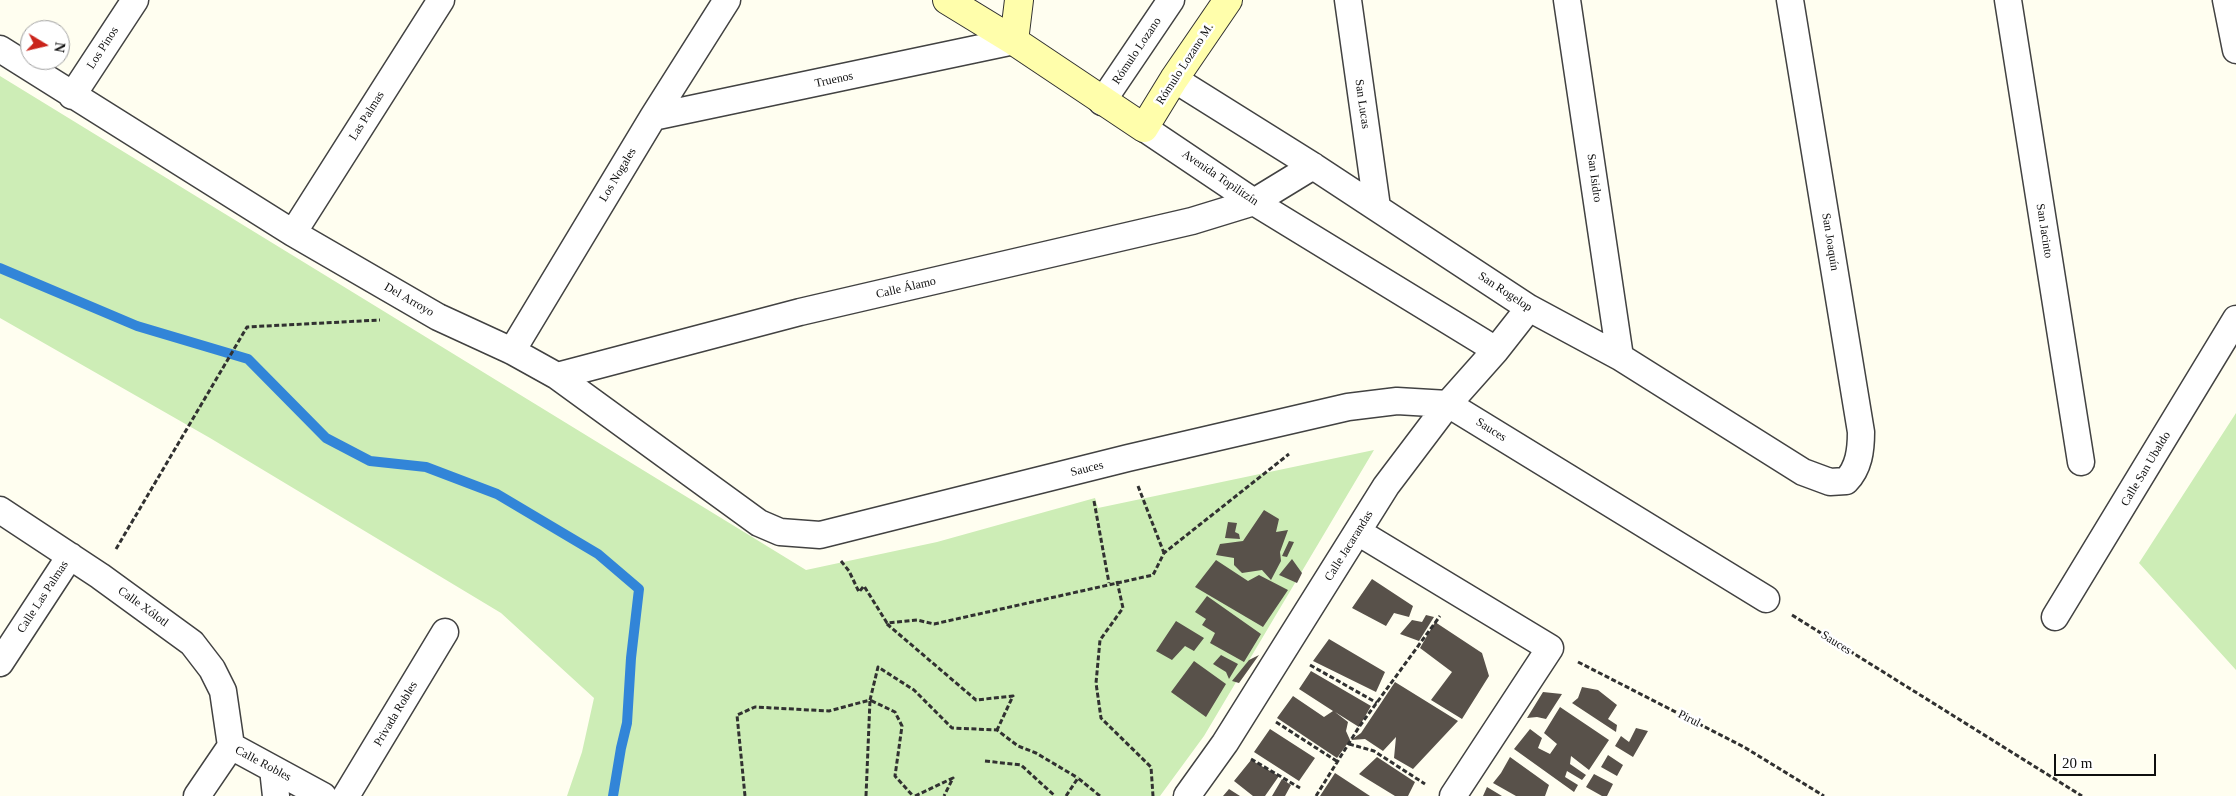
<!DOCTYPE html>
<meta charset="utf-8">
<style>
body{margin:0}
#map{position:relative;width:2236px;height:796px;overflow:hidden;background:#fffef0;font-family:"Times New Roman",serif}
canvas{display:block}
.north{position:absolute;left:20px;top:20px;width:50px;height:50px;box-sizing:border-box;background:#fff;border:1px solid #9f9f9f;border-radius:50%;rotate:99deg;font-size:14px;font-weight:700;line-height:20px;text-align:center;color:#0f0f0f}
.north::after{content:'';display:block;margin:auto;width:18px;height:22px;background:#ca241b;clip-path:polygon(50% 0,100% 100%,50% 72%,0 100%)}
.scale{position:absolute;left:2054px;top:754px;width:102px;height:22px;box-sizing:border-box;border:2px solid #0f0f0f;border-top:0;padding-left:6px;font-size:15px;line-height:18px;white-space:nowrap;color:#0f0f0f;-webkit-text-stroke:4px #fff;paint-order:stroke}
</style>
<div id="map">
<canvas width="2236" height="796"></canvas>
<div class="north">N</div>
<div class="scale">20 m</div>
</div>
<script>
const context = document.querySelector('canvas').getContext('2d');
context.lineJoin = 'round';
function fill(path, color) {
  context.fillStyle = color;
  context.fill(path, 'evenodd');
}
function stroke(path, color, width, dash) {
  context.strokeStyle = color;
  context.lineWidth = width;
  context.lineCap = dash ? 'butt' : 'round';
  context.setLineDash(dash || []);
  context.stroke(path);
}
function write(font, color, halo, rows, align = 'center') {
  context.font = font + ' "Times New Roman",serif';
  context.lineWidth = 5;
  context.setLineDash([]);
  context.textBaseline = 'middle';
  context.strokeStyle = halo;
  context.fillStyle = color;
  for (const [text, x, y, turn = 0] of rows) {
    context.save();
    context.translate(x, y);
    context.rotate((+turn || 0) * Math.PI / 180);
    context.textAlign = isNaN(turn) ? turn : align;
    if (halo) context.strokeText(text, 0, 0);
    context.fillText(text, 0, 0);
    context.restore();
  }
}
const green = new Path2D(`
 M0,76L806,570L937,542L1095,498L1098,508L1374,450L1204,736L1160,796H567L582,752L594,698L501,613L210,438L0,318Z
 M2236,413V670L2139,563Z`);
const stream = new Path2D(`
 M0,268L137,326L248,359L326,438L370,461L426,467L497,494L598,554L639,589L631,658L627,723L621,748L613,796`);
const building = new Path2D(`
 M1264,510L1279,519L1276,532L1288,530L1280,552L1281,561L1271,580L1262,570L1242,573L1234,565V558L1216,555L1220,544L1243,541Z
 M1228,522L1237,523L1235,532L1239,534L1240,539L1225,538Z
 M1289,541L1294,542L1287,557L1282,556Z
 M1292,559L1302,573L1297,583L1279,575Z
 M1216,560L1248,581L1259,575L1288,590L1263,627L1195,587Z
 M1372,579L1413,606L1409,617L1394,613L1386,626L1352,608Z
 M1207,596L1261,634L1244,662L1210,643L1215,633L1202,625L1206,619L1195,612Z
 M1426,615L1434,617L1419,641L1400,634L1412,620L1422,622Z
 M1176,621L1204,638L1194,651L1185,646L1172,660L1156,651Z
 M1435,622L1482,653L1489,676L1462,719L1431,700L1452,672L1420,648Z
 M1329,639L1385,672L1376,692L1313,661Z
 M1221,655L1238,664L1229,679L1226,672L1213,664Z
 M1259,655L1239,683L1232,681L1249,660Z
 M1194,661L1226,684L1206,717L1171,692Z
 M1311,671L1371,706L1359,727L1335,712L1348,722L1346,731L1350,740L1337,758L1277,718L1293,696L1324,717L1333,711L1299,689Z
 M1395,682L1458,721L1413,769L1394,758L1396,737L1383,751L1365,739L1351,740L1361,733Z
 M1582,687L1598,690L1617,705L1608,719L1617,725L1616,732L1572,703L1578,698Z
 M1543,692L1562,694L1546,719L1537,717L1527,718Z
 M1560,707L1609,740L1589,770L1571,756L1570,764L1586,775L1582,780L1567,771L1565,777L1578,785L1574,792L1514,749L1530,729L1542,738L1538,748L1550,754L1557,744L1544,733Z
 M1636,728L1648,731L1633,757L1615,746L1621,736L1629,742Z
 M1270,729L1315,758L1299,781L1254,752Z
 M1608,755L1623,765L1617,776L1601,767Z
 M1377,757L1415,782L1408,796H1395L1359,774Z
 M1510,757L1549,785L1545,796H1516L1493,783L1501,773Z
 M1251,760L1279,776L1265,796H1253L1234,781Z
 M1335,773L1370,796H1320Z
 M1594,774L1613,784L1607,796H1602L1586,787Z
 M1282,779L1291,785L1285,796H1272Z
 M1487,787L1502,796H1483Z
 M1229,789L1240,796H1223Z`);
const path = new Path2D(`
 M1138,486L1164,553
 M1094,501L1109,583
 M116,549L247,327L380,320
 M841,561L849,571L859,592L864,586L887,623L917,620L934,624L1153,575L1164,553L1289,454
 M1117,581L1123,608L1100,640L1096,683L1101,718L1151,767L1153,796
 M1792,615L2082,796
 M887,624L976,700L1013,696L997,730
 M1578,662L1744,747L1824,796
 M1310,665L1377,703
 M1276,722L1338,762
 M1349,744L1374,751L1425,784
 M1251,759L1300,788
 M985,761L1021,765L1055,796
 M745,796L737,715L755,707L829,711L870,700L878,667L914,690L952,728L997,730L1018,746L1036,753L1078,778
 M866,796L870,700L895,712L902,726L895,776L913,796
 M915,796L953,778L944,796
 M1066,796L1078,778L1100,796
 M1316,796L1359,727L1440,616`);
const street = new Path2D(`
 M1348,0L1377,207
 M1567,0L1620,357
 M2008,0L2081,462
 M2226,0L2236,50
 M0,49L293,233L438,317L512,351L557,376L759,523L780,532L820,535L1128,458L1348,407L1397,401L1448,404L1766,599
 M1174,79L1313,166L1529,308L1620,357L1803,472L1830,482L1846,481C1859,468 1861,450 1861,432L1790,0
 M72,96L135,0
 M1102,102L1171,0
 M653,117L1014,41
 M1144,128L1254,202L1496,350
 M293,233L441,0
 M512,351L653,117L727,0
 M557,376L800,312L1192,221L1254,202L1313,166
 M0,510L100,576L192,643L212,669L223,691L231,746
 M1358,532L1550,648L1453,796
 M2055,617L2236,319
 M0,663L70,556
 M231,746L323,796
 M273,769L276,796
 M197,796L231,746
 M346,796L445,632
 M1187,796L1225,743L1386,486L1448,404L1496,350L1529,308`);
const secondary = new Path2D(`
 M947,0L1014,41L1144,128L1174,79L1228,0
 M1014,41L1019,0`);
const streetNames = [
 ["Los Pinos",103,48,-57],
 ["Rómulo Lozano",1137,51,-56],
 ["Rómulo Lozano M.",1185,64,-57],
 ["Truenos",834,80,-12],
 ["San Lucas",1362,104,82],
 ["Las Palmas",367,116,-58],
 ["Los Nogales",618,175,-59],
 ["Avenida Topilitzín",1220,178,34],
 ["San Isidro",1594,178,82],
 ["San Jacinto",2044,231,81],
 ["San Joaquín",1830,242,81],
 ["Calle Álamo",906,288,-13],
 ["San Rogelop",1505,292,33],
 ["Del Arroyo",409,300,30],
 ["Sauces",1491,430,32],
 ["Sauces",1087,469,-14],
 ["Calle San Ubaldo",2146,469,-59],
 ["Calle Jacarandas",1349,546,-58],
 ["Calle Las Palmas",43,597,-57],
 ["Calle Xólotl",143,607,36],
 ["Sauces",1836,643,32],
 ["Privada Robles",396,714,-59],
 ["Pirul",1689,719,27],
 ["Calle Robles",263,764,28]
];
fill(green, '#cdedb6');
stroke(stream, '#3285d8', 10);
fill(building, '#58514a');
stroke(street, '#424242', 29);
stroke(secondary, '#313131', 30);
stroke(path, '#313131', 3, [5, 2.5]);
stroke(street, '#fff', 26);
stroke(secondary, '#fffeab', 28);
write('12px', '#0f0f0f', '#fff', streetNames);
</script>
